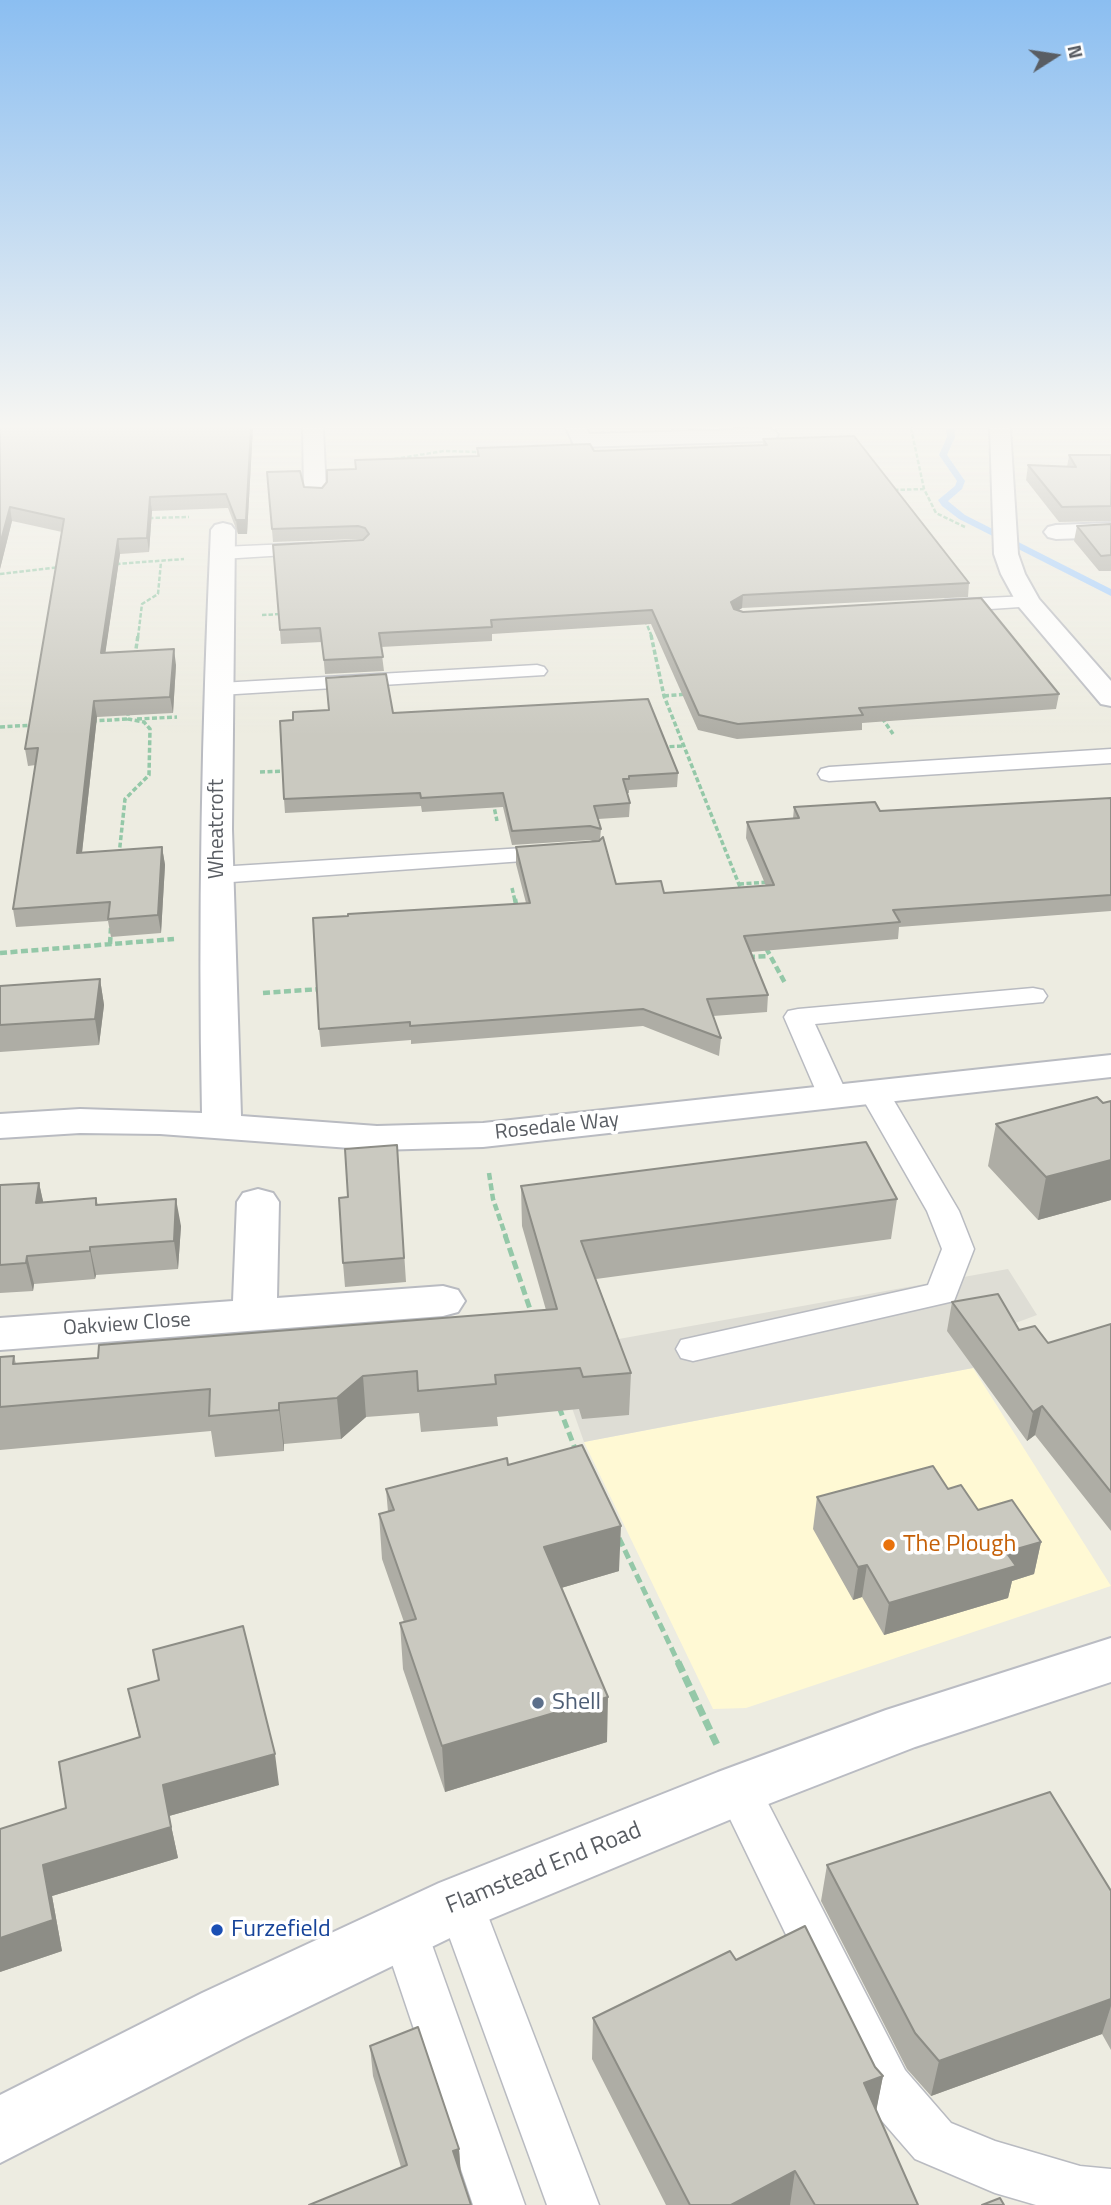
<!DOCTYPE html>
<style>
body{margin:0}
#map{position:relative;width:1111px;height:2205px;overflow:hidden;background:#edece1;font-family:"Titillium Web",sans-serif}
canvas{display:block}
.north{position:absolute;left:1020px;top:21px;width:70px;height:70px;-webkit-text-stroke:5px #fff;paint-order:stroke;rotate:78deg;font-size:19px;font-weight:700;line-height:28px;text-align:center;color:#595d63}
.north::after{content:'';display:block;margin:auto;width:24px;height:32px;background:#595d63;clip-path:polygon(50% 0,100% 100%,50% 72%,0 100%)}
</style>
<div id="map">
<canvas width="1111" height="2205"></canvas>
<div class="north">N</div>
</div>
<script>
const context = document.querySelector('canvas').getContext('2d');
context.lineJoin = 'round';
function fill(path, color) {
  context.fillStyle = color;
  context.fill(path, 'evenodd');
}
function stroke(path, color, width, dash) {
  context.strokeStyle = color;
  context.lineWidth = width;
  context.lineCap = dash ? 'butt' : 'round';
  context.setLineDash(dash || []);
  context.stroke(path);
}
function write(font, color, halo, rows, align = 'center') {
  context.font = font + ' "Titillium Web",sans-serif';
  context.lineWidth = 7;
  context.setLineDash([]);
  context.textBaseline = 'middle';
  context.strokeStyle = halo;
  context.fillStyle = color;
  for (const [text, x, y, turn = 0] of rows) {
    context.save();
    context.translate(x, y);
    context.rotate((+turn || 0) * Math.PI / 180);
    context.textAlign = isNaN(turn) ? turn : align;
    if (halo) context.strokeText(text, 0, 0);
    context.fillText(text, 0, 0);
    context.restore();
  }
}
const commercial = new Path2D(`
 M973,1368L1111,1586L746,1708L713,1709L584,1442Z`);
const industrial = new Path2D(`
 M1008,1269L1037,1315L1010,1325L973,1368L584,1442L552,1351Z`);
const stream = new Path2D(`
 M946,428H954L955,437L947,455L965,481L962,489L948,501L949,502L965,515L1111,589V596L959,519L942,506L938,500L955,486L957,481L939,455L947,437Z`);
const pathFar4 = new Path2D(`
 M911,428L924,489L936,513L965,527
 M388,460L444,451L480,452
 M894,490L924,489
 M149,518L189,517
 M116,564L184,559
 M0,574L61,567
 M262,615L282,614
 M645,620L652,637
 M138,637L142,604L158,594L161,562`);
const pathFar3 = new Path2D(`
 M651,635L664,696L742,892
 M135,656L138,635
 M664,696L687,694
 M882,718L893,734
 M137,719L177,717
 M92,721L128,719
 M0,727L34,725
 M662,747L682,746
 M260,772L287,771
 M493,802L497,821
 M119,855L125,799L149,775L150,729L144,722L128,719V712
 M739,884L769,882
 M512,888L515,901`);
const pathFar2 = new Path2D(`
 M515,899L517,910
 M110,944L111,928
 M766,948L785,983
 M0,953L174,939
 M748,957L769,956
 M263,993L321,989
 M489,1173L493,1199L506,1237`);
const pathFar1 = new Path2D(`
 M505,1235L532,1315
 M559,1407L576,1451
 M619,1538L679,1664`);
const path = new Path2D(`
 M678,1662L717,1745`);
const service = new Path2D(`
 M312,543L321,549L318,553L222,559L213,553L222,547Z
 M1028,596L1038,602L1035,606L945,612L935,606L945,600Z
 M537,665L544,667L547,671L544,675L220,695L212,694L209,689L212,684L220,683Z
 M1111,749V763L829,781L821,779L818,774L821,769L829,767Z
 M556,846L565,848L568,853L565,858L218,883L209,880L205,875L209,870L218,867Z
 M1033,988L1043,990L1047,996L1043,1002L815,1024L849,1098L844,1104L834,1107L824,1104L819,1098L784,1017L788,1011L798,1009Z
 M875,1085L885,1088L890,1094L959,1211L974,1249L954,1301L693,1361L681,1358L676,1349L681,1340L928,1285L942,1249L927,1211L860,1094L865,1088Z
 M738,1770L754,1776L905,2070L951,2123L995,2141L1080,2166L1111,2169V2205H1036L995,2193L915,2159L869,2106L716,1790L722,1776Z
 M460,1881L476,1888L483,1903L599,2205H547L437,1903L444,1888Z
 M403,1906L420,1912L426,1928L525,2205H473L380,1928L386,1912Z`);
const minor = new Path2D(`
 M303,428H323L326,493L323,498H307L304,493Z
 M566,428H586L589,434L768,429L775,431L778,435L775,439L768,441L581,447L574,445Z
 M990,428H1010L1018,554L1025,574L1039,599L1111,681V706L1101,704L1019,607L1001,574L994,554Z
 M223,523L231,525L235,530L232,829L241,1116L377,1126L483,1123L1111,1055V1077L483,1147L377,1150L160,1134L80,1133L0,1138V1114L80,1109L202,1113C198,919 202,724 211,530L215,525Z
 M1111,523V537L1056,539L1048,537L1044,532L1048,527L1056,525Z
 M258,1189L273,1193L279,1202L277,1298L443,1286L458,1290L465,1301L458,1312L443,1316L0,1350V1318L233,1301L237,1202L243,1193Z`);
const secondary = new Path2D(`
 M1111,1638V1682L915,1747L758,1808L481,1923L246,2037L0,2163V2095L202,1993L439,1883L718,1772L886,1710Z`);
const wall = new Path2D(`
 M0,428H253L247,534H238L228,508L152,511L149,552L120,554L105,653L176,665L173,713L97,717L82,853L162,847L165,865L161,933L111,937L108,921L16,927L13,909L36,765L28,766L25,749L62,532L12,521L0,569Z
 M763,439L969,583L968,597L742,608L739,610L1059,694L1056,709L862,723V730L737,739L698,730L651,624L492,634V641L381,647L384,671L325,674L322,642L281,644L273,545L363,541L358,539L273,542L267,472L304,487L322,488L356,469L477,456V448L594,451L763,445Z
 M1069,455H1111V521L1059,522L1026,480L1028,465L1067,467Z
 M1111,524V571H1099L1074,541L1077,526Z
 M393,713L678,773L677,787L629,790V793H627L630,803L629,817L598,819L601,829L600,840L616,884L664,893L766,886L746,838L747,822L793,819L794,807L880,811L1111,798V911L899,927L898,939L751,952L768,995L767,1012L713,1016L721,1038L719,1056L643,1026L411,1044V1040L321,1047L319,1029L526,903L516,864V847L595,842L590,840L512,845L503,807L422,812L421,806L285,813L284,799Z
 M100,979L104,1005L99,1045L0,1052V986Z
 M1111,1101V1200L1038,1220L988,1166L996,1124Z
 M397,1145L406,1282L345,1287L343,1263L348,1197Z
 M39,1183L43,1202L96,1198L98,1205L181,1226L178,1269L96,1275L95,1279L34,1284L33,1291L0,1293V1185Z
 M521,1186L897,1199L891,1239L596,1279L631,1373L629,1415L582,1419L579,1409L497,1417L498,1426L421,1432L419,1413L366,1417L341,1439L284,1444V1451L215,1457L211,1431L0,1450V1357L14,1356L16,1364L98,1358L546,1310L522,1226Z
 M952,1302L1048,1343L1111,1324V1531L1035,1435L1027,1441L947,1331Z
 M508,1465L619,1571L561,1588L607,1742L445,1792L403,1669L400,1623L404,1622L382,1559L379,1514L388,1512L386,1489Z
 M948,1489L978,1510L1041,1542L1034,1574L1012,1581L1008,1598L884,1635L862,1597L853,1600L813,1529L817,1497Z
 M159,1680L279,1785L169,1816L178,1858L52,1896L62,1951L0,1972L66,1808L139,1737L128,1689Z
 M827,1865L1111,1891V2050L1102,2034L931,2096L907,2069L821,1901Z
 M736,1960L875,2067L883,2076L876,2110L918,2205H666L592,2059L593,2018Z
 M370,2046L459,2149L461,2175L401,2167L373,2076Z`);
const shadedWall = new Path2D(`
 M251,428H253L247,534H238L236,520Z
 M150,497L152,511L149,552L147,538Z
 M10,507L12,521L0,569V544Z
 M118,539L120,554L103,669L101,653Z
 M743,595L742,608L730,615L731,602Z
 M174,649L176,665L173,713L170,697Z
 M94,701L97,717L80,870L77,853Z
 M162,847L165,865L161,933L158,915Z
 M100,979L104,1005L99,1045L95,1019Z
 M1111,1160V1200L1038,1220L1046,1177Z
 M39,1183L45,1210L36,1203Z
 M176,1199L181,1226L178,1269L174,1241Z
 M90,1247L96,1275L95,1279L90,1251Z
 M27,1256L34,1284L33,1291L26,1263Z
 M363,1376L366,1417L341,1439L337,1398Z
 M279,1403L284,1444V1451L279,1410Z
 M1042,1406L1035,1435L1027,1441L1033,1412Z
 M621,1526L619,1571L544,1593V1547Z
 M1041,1542L1034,1574L1012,1581L1008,1598L884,1635L889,1603L1006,1552Z
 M867,1565L862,1597L853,1600L858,1567Z
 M608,1697L607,1742L445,1792L442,1746Z
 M275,1754L279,1785L169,1816L178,1858L52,1896L62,1951L0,1972V1938L43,1865L163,1785Z
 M1111,1999V2006L1102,2034L931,2096L939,2061Z
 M883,2076L875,2117L864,2083Z
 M459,2149L461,2178L453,2151Z
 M795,2171L790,2205H731Z`);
const building = new Path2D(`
 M0,428H251L246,520H236L226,494L150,497L147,538L118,539L101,653L174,649L170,697L94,701L77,853L162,847L158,915L108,919L110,902L13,909L38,748L25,749L64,519L10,507L0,544Z
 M854,436L969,583L743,595L731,602L734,609L743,612L981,598L1059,694L859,708L863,715L738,724L699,715L652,610L491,620L492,627L379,633L383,657L324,660L320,628L280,630L273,545L363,540L369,534L365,528L358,526L272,529L267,472L300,471L304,487L322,488L327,482V470L356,469L355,460L479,456L477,448L590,444L594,451L767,445L763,439Z
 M1069,455H1111V506L1062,507L1028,465L1076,467Z
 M1111,524V555L1101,556L1077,526Z
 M386,674L393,713L648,699L678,773L629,776V779H623L630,803L594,806L601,829L590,826L512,831L503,793L421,798L420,793L284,799L280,721L293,720V712L329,710L326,678Z
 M1111,798V895L893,910L900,922L744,936L768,995L707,999L721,1038L643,1009L410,1026V1022L319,1029L313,918L348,916V914L530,903L516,847L599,841L603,837L616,884L661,881L664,893L774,885L747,822L799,818L794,807L875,802L880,811Z
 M100,979L95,1019L0,1025V986Z
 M1097,1097L1103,1103L1111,1101V1160L1046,1177L996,1124Z
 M866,1142L897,1199L581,1241L631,1373L583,1377L580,1368L495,1375L496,1384L418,1391L417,1371L363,1376L337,1398L279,1403V1410L209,1416L210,1389L0,1407V1357L14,1356L13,1364L98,1358L99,1345L557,1309L521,1186Z
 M397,1145L404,1258L343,1263L339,1198L348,1197L345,1149Z
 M39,1183L36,1203L96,1198V1205L176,1199L174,1241L90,1247V1251L27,1256L26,1263L0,1265V1185Z
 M998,1294L1019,1330L1035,1326L1048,1343L1111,1324V1492L1042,1406L1033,1412L952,1302Z
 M582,1445L621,1526L544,1547L608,1697L442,1746L400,1623L416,1619L379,1514L394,1510L386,1489L507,1458L508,1465Z
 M933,1466L948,1489L961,1485L978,1510L1012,1500L1041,1542L1006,1552L1016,1566L889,1603L867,1565L858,1567L817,1497Z
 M243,1626L275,1754L163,1785L171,1827L43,1865L53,1920L0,1938V1829L66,1808L59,1762L140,1737L128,1689L159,1680L153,1650Z
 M1050,1792L1111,1891V1999L939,2061L915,2033L827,1865Z
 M805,1926L875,2067L883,2076L864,2083L918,2205H815L795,2171L731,2205H690L593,2018L730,1951L736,1960Z
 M418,2027L459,2149L453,2151L471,2205H309L407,2165L370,2046Z
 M1000,2198L1004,2205H982Z`);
const markers = [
 [889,1545,7,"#e8710a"],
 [538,1703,7,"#5c6f8a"],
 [217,1930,7,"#1a4fb4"]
];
const streetNames = [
 ["Wheatcroft",218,829,-90],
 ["Rosedale Way",557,1127,-6],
 ["Oakview Close",127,1325,-4]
];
const nearFoodnames = [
 ["The Plough",903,1545]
];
const nearServicenames = [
 ["Shell",552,1703]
];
const nearStreetnames = [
 ["Flamstead End Road",544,1869,-22]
];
const nearTransitnames = [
 ["Furzefield",231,1930]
];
fill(commercial, '#fff9d4');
fill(industrial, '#deddd5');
fill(stream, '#9fccff');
stroke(service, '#b9bbc1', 3);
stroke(minor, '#b9bbc1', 4);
stroke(secondary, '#babcc3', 4);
stroke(pathFar4, '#94c8a8', 2.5, [4.5, 2]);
stroke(pathFar3, '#94c8a8', 3.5, [5, 2.5]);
stroke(pathFar2, '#94c8a8', 4.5, [7, 3.5]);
stroke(pathFar1, '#94c8a8', 5, [9, 4.5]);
stroke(path, '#94c8a8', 7, [11, 5]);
fill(service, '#fff');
fill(minor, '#fff');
fill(secondary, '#fff');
fill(wall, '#aeada5');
fill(shadedWall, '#8d8d86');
fill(building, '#cac9c0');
stroke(building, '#8d8d86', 2);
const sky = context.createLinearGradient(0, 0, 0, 736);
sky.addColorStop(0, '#8bbef1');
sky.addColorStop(0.58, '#f7f6f2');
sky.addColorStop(1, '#f7f6f200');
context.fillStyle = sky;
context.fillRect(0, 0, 1111, 736);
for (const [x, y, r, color] of markers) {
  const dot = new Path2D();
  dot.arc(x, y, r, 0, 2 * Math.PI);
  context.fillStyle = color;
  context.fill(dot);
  stroke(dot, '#fff', 2.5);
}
write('21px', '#595d63', '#fff', streetNames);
write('24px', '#c56008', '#fff', nearFoodnames, 'left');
write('24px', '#4e5e75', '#fff', nearServicenames, 'left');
write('24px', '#595d63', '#fff', nearStreetnames);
write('24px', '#164399', '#fff', nearTransitnames, 'left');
</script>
